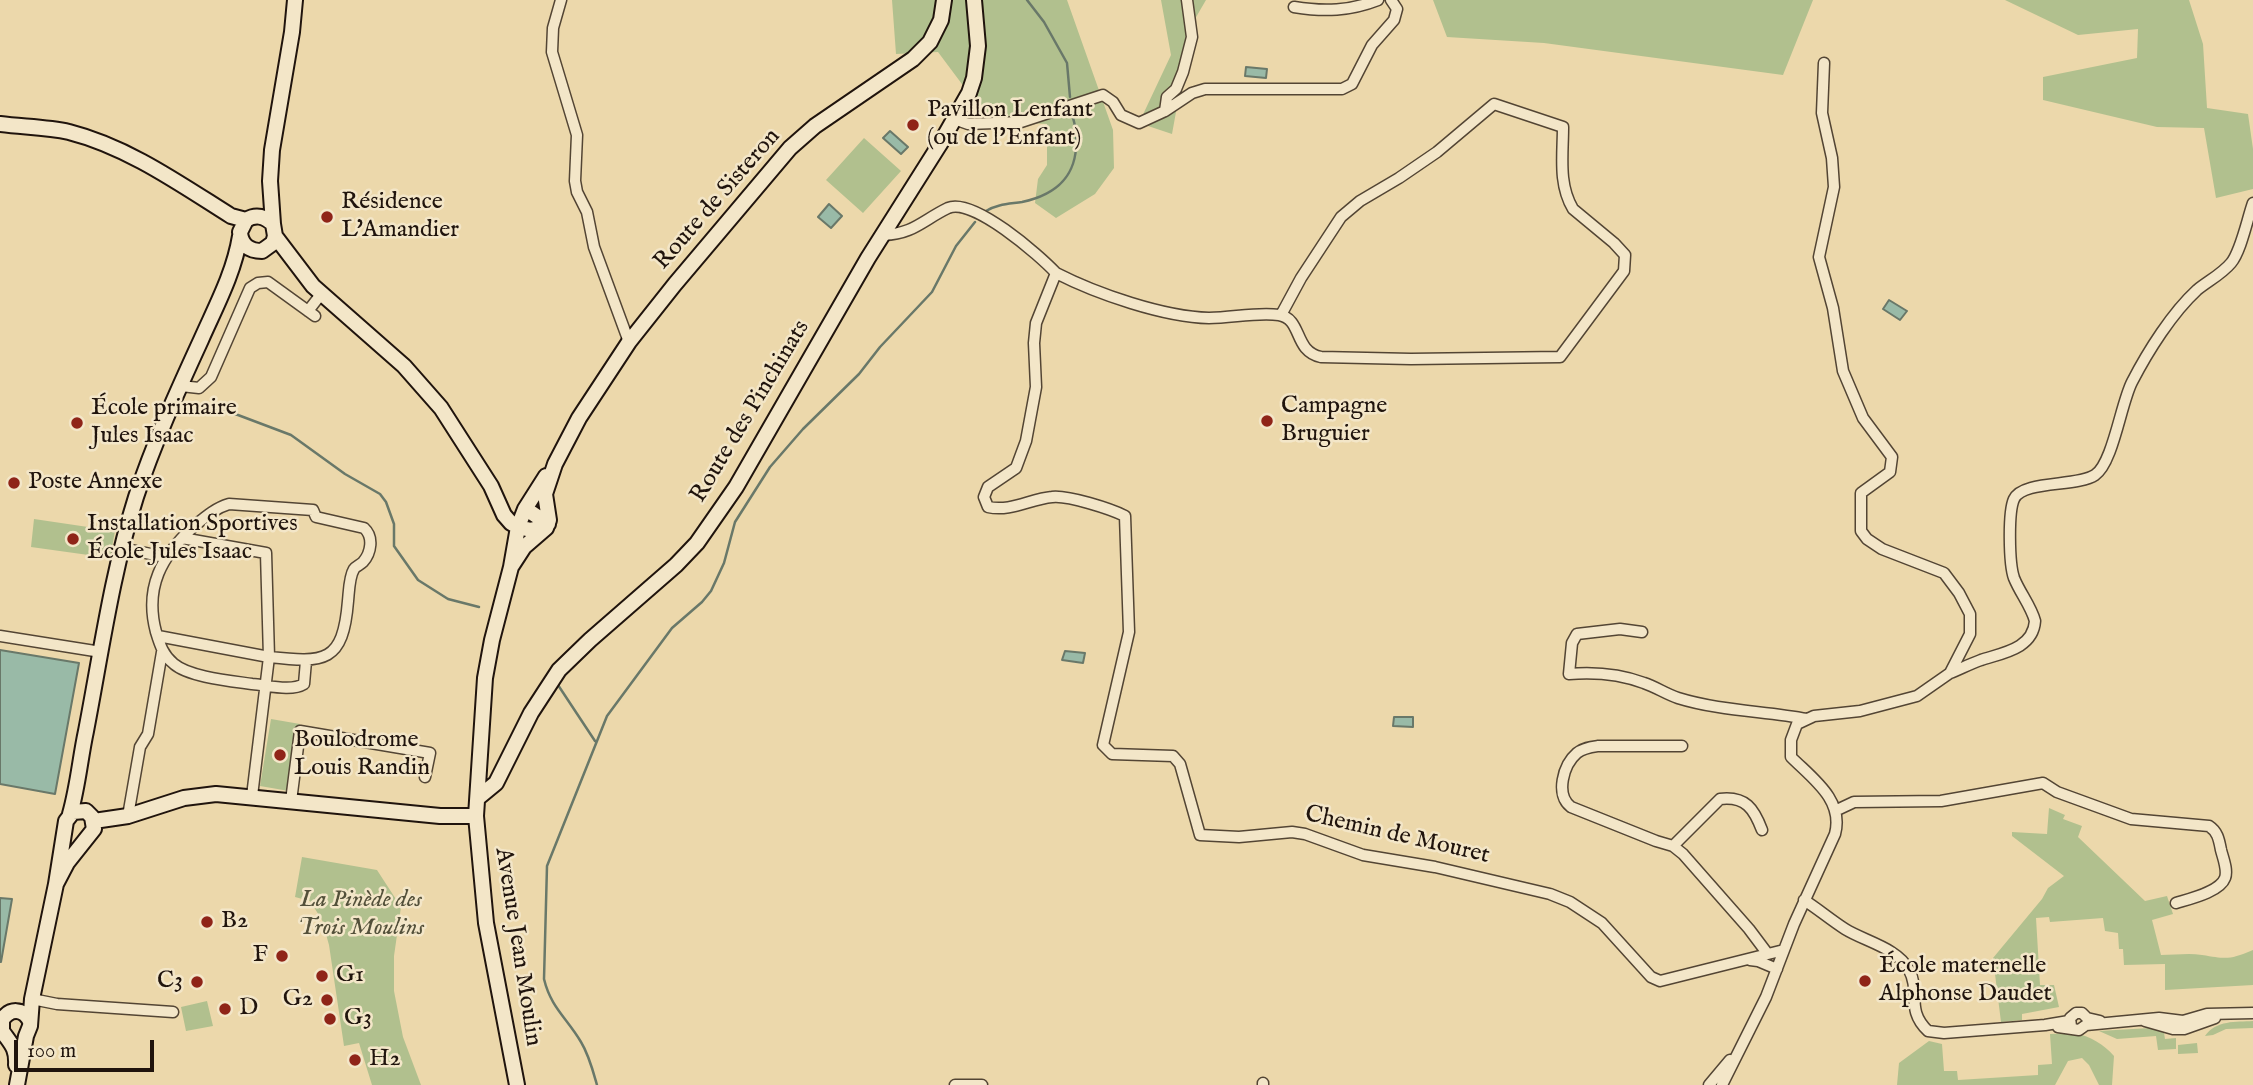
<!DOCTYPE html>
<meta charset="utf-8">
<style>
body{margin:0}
#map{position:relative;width:2253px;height:1085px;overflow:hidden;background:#ecd8ab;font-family:"IM FELL English",serif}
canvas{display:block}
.scale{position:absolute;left:14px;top:1040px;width:140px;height:32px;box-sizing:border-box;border:4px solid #20140d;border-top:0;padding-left:9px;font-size:21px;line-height:24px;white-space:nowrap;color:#20140d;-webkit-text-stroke:5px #f3e6c8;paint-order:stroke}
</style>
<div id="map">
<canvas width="2253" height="1085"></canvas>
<div class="scale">100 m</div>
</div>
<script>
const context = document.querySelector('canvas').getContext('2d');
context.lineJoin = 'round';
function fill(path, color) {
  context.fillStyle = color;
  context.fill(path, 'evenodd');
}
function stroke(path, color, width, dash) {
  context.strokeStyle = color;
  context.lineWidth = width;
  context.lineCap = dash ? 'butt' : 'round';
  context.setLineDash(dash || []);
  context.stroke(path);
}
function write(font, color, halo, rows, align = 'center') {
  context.font = font + ' "IM FELL English",serif';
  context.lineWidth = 5;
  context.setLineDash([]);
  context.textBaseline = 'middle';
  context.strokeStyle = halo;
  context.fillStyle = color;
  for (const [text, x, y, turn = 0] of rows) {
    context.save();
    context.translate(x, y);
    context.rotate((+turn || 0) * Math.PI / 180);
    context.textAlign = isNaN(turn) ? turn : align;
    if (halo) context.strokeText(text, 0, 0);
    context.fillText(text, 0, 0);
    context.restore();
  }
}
const green = new Path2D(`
 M892,0H1067L1113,130L1114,168L1095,194L1056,218L1035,203L1038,179L1047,165V124L1029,123L997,131L938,52L896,54Z
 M1161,0H1206L1192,24L1172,134L1139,123L1171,55Z
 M1433,0H1813L1783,75L1544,43L1447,37Z
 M2005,0H2189L2203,44L2207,108L2248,114L2253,149V189L2216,198L2204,128L2157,127L2043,100V77L2137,58L2138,29L2078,35Z
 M864,138L901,171L863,213L826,180Z
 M34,519L115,531L110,558L31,547Z
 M271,719L300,724L289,791L260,786Z
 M2049,808L2065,815L2063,819L2082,826L2078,837L2145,901L2167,896L2173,914L2152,920L2161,955C2175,955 2189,953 2202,955C2227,959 2229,960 2253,950V985L2165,990V964L2124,965L2123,949H2119L2118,933L2105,931L2103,918L2050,922L2049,917L2036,918L2040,985H2054L2059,1007L2022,1014V1020L2001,1022L1993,958L2042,899L2048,888L2064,876L2012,836V832L2047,834Z
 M302,857L377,870L401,907L394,956V991L403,1037L421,1085H372L359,1043L344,1046L329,945L322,920L310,901L295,897Z
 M207,1001L213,1026L186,1031L181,1007Z
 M2253,1021V1028L2226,1029L2213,1035L2205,1036C2216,1020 2236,1022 2253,1021Z
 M2150,1028L2164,1033L2165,1039L2176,1038V1049L2158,1050L2156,1036L2117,1039L2099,1031Z
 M2076,1033C2090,1037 2104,1044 2114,1056L2112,1085H2099L2089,1065L2082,1058L2068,1061L2055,1085H1897L1899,1063L1929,1041L1942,1044L1944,1071H1957L1958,1080L2038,1075V1065L2052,1064L2050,1034Z
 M2197,1043L2198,1053L2178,1054V1045Z`);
const water = new Path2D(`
 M1246,67L1267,69L1266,78L1245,76Z
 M890,131L908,147L901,154L883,138Z
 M829,204L842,216L831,228L818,217Z
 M1889,300L1907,311L1900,320L1883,309Z
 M0,650L79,663L55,794L0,784Z
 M1065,651L1085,653L1083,663L1062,660Z
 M1394,717H1413V727L1393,726Z
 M0,898L12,899L1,962H0Z`);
const stream = new Path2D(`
 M1027,0L1044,22L1067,63L1070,97
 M986,211C997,204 1009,204 1022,202C1060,194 1079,173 1076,134C1076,125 1072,116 1070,107
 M200,406L238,415L291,435L345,474L380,494L386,502L394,524V546L418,580L448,599L479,607
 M558,685L595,741
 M597,1085C593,1071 589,1055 581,1042C567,1018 551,1008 544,979L547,866L607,716L672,628L702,602L711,591L724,563L735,522L770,467L803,429L859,374L880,347L932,292L956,246L975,222`);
const street = new Path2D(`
 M561,0L553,28L552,52L577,135L575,181L577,192L587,212L594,247L629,342
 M1294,7C1324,12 1350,11 1378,0
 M1165,111L1192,93L1205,89H1342L1352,84L1372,45L1394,20L1397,9L1391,0
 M954,119L968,124L1021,122L1103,95L1113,102L1121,115L1139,123L1165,111L1167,97L1176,89L1183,72L1192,37L1187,0
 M884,235C913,234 923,220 948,208C973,197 1039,255 1056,273L1036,323L1034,343L1036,387L1026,441L1016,468L988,487L984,497L988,507C1011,512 1030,499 1052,497C1068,495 1111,509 1125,516L1129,632L1103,745L1112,754L1173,756L1180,764L1200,835L1239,837L1292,832L1305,834L1363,855L1435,867L1550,894L1570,902L1602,923L1651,977L1660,981L1784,950
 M1056,273C1097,294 1164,317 1209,318C1232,318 1256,312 1279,315C1303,319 1293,351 1321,357L1411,359L1560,357L1624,271L1625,255L1614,243L1573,209C1558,184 1563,155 1563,127L1494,104L1437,152L1399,178L1360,201L1341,217L1301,278L1281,315
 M308,311L322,293
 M181,386L199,388L211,377L250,288L258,283L268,282L315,316
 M122,548L165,557
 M1642,632L1620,629L1577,634L1572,643L1569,674C1593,672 1620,674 1644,683C1656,687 1666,694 1678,698C1720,711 1765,711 1807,719
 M0,636L101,652
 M158,636L269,657L266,553L182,538
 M1950,673C1960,669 1970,664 1981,660C2002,653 2033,649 2035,621C2031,606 2020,593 2014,578C2009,564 2008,512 2014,499C2023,480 2077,487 2095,475C2113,463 2121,403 2132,382C2148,351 2172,313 2197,290C2208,281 2222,274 2231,263C2241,251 2247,220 2253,203
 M1682,746H1598C1591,747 1583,748 1577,753C1563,765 1555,795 1571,807L1656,841L1673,846L1683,854L1749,929L1767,953
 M252,796L269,657C325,663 343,663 348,601C349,592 349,577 354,569C356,566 360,565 363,562C371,553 374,537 364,528L316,517L313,510L229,504C215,508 204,518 193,527C162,556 144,587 156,632C160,645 163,655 174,664C189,677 231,681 252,684C267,685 291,692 304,684L306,661
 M291,801L300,731L430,753L425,777
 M1837,810L1854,802L1941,801L2043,783L2057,792L2131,819L2209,826C2218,832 2219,840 2221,850C2223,858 2228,870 2225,878C2220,892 2189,899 2176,903
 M128,816L140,747L148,734L162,652
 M1673,846L1720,799C1746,796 1754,809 1762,830
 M1804,900C1818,909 1831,920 1845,929C1864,941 1898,948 1909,970C1921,992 1905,1009 1928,1031L1944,1033L2045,1025L2069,1021
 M1750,960L1758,961L1777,969
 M32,999L57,1004L173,1012
 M2145,1021L2173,1029H2184L2215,1018
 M2071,1026L2070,1018L2076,1013H2082L2087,1018L2100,1021
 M2058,1027L2079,1030L2086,1025L2159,1018L2183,1021L2207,1014L2253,1013
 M955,1085H982
 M1263,1085V1083
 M1709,1085L1730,1060
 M1722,1085L1766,997L1794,924L1835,834C1844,800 1813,779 1791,757V740L1797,724L1814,716L1860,711L1917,696L1950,673L1970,634V614L1959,593L1944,573L1882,549L1867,539L1861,531V493L1890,472L1892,457L1863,418L1843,371L1833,308L1819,257L1834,187L1832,158L1822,113L1824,63`);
const secondary = new Path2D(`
 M0,124C23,127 47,127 69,132C128,147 180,184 231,216L246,220
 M273,224C264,216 256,214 246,220L240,232C241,245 249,251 262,251L273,243L275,236L273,224L270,181L272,150L292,32L295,0
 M275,236L313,286L404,366L441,408L491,486L504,515L511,523L518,527L531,530L548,524L532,513
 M511,567L524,547L546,528L549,520L545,494L555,464L579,418L629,342L675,284L790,148L815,126L913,59L930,42L941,20L944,0
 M479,797L496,783L531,713L559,670L590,640L676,565L697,543L736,487L868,258L940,144L969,93L974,78L978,46L974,0
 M70,814C78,786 80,759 86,731C101,653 112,573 136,497C153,445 178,390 201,340C216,306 234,273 240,236
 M94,821L128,816L184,798L216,794L440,816H476
 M16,1065C17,1048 11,1044 2,1031V1020C10,1008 23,1008 30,1021
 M17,1085L26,1036L30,1026L32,999L56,884L66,821L73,812L86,811L92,817L94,829L67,863L56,884
 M517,1085L486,923L476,816L485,678L492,640L511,567L518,527L525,509L546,476`);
const markers = [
 [913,125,7,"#8f2418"],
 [327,217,7,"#8f2418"],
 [1267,421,7,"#8f2418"],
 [77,423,7,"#8f2418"],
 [14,483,7,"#8f2418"],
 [73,539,7,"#8f2418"],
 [280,755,7,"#8f2418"],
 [207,922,7,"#8f2418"],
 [282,956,7,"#8f2418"],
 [322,976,7,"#8f2418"],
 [1865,981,7,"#8f2418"],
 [197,982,7,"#8f2418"],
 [327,1000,7,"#8f2418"],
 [225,1009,7,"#8f2418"],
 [330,1019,7,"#8f2418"],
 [355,1060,7,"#8f2418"]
];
const poiNames = [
 ["Pavillon Lenfant",927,111],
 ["(ou de l'Enfant)",927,139],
 ["Résidence",341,203],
 ["L'Amandier",341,231],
 ["Campagne",1281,407],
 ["Bruguier",1281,435],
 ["École primaire",91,409],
 ["Jules Isaac",91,437],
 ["Poste Annexe",28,483],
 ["Installation Sportives",87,525],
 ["École Jules Isaac",87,553],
 ["Boulodrome",294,741],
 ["Louis Randin",294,769],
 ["B2",221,922],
 ["F",268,956,"right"],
 ["École maternelle",1879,967],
 ["Alphonse Daudet",1879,995],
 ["G1",336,976],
 ["C3",183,982,"right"],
 ["G2",313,1000,"right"],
 ["D",239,1009],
 ["G3",344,1019],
 ["H2",369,1060]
];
const streetNames = [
 ["Route de Sisteron",718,200,-49],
 ["Route des Pinchinats",751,412,-59],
 ["Chemin de Mouret",1397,836,13],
 ["Avenue Jean Moulin",517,947,81]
];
const parkNames = [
 ["La Pinède des",361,901],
 ["Trois Moulins",361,929]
];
fill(green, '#b1c08e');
fill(water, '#99baa7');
stroke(water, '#697869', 2);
stroke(stream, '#697869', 2.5);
stroke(street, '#534534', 13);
stroke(secondary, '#20140d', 18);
stroke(street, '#f3e6c8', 10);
stroke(secondary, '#f3e6c8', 14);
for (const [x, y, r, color] of markers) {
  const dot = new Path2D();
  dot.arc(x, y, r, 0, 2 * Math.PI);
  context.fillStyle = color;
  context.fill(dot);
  stroke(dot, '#f3e6c8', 2.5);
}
write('24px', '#20140d', '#f3e6c8', poiNames, 'left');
write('24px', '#20140d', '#f3e6c8', streetNames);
write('italic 24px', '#53503a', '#f3e6c8', parkNames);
</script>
